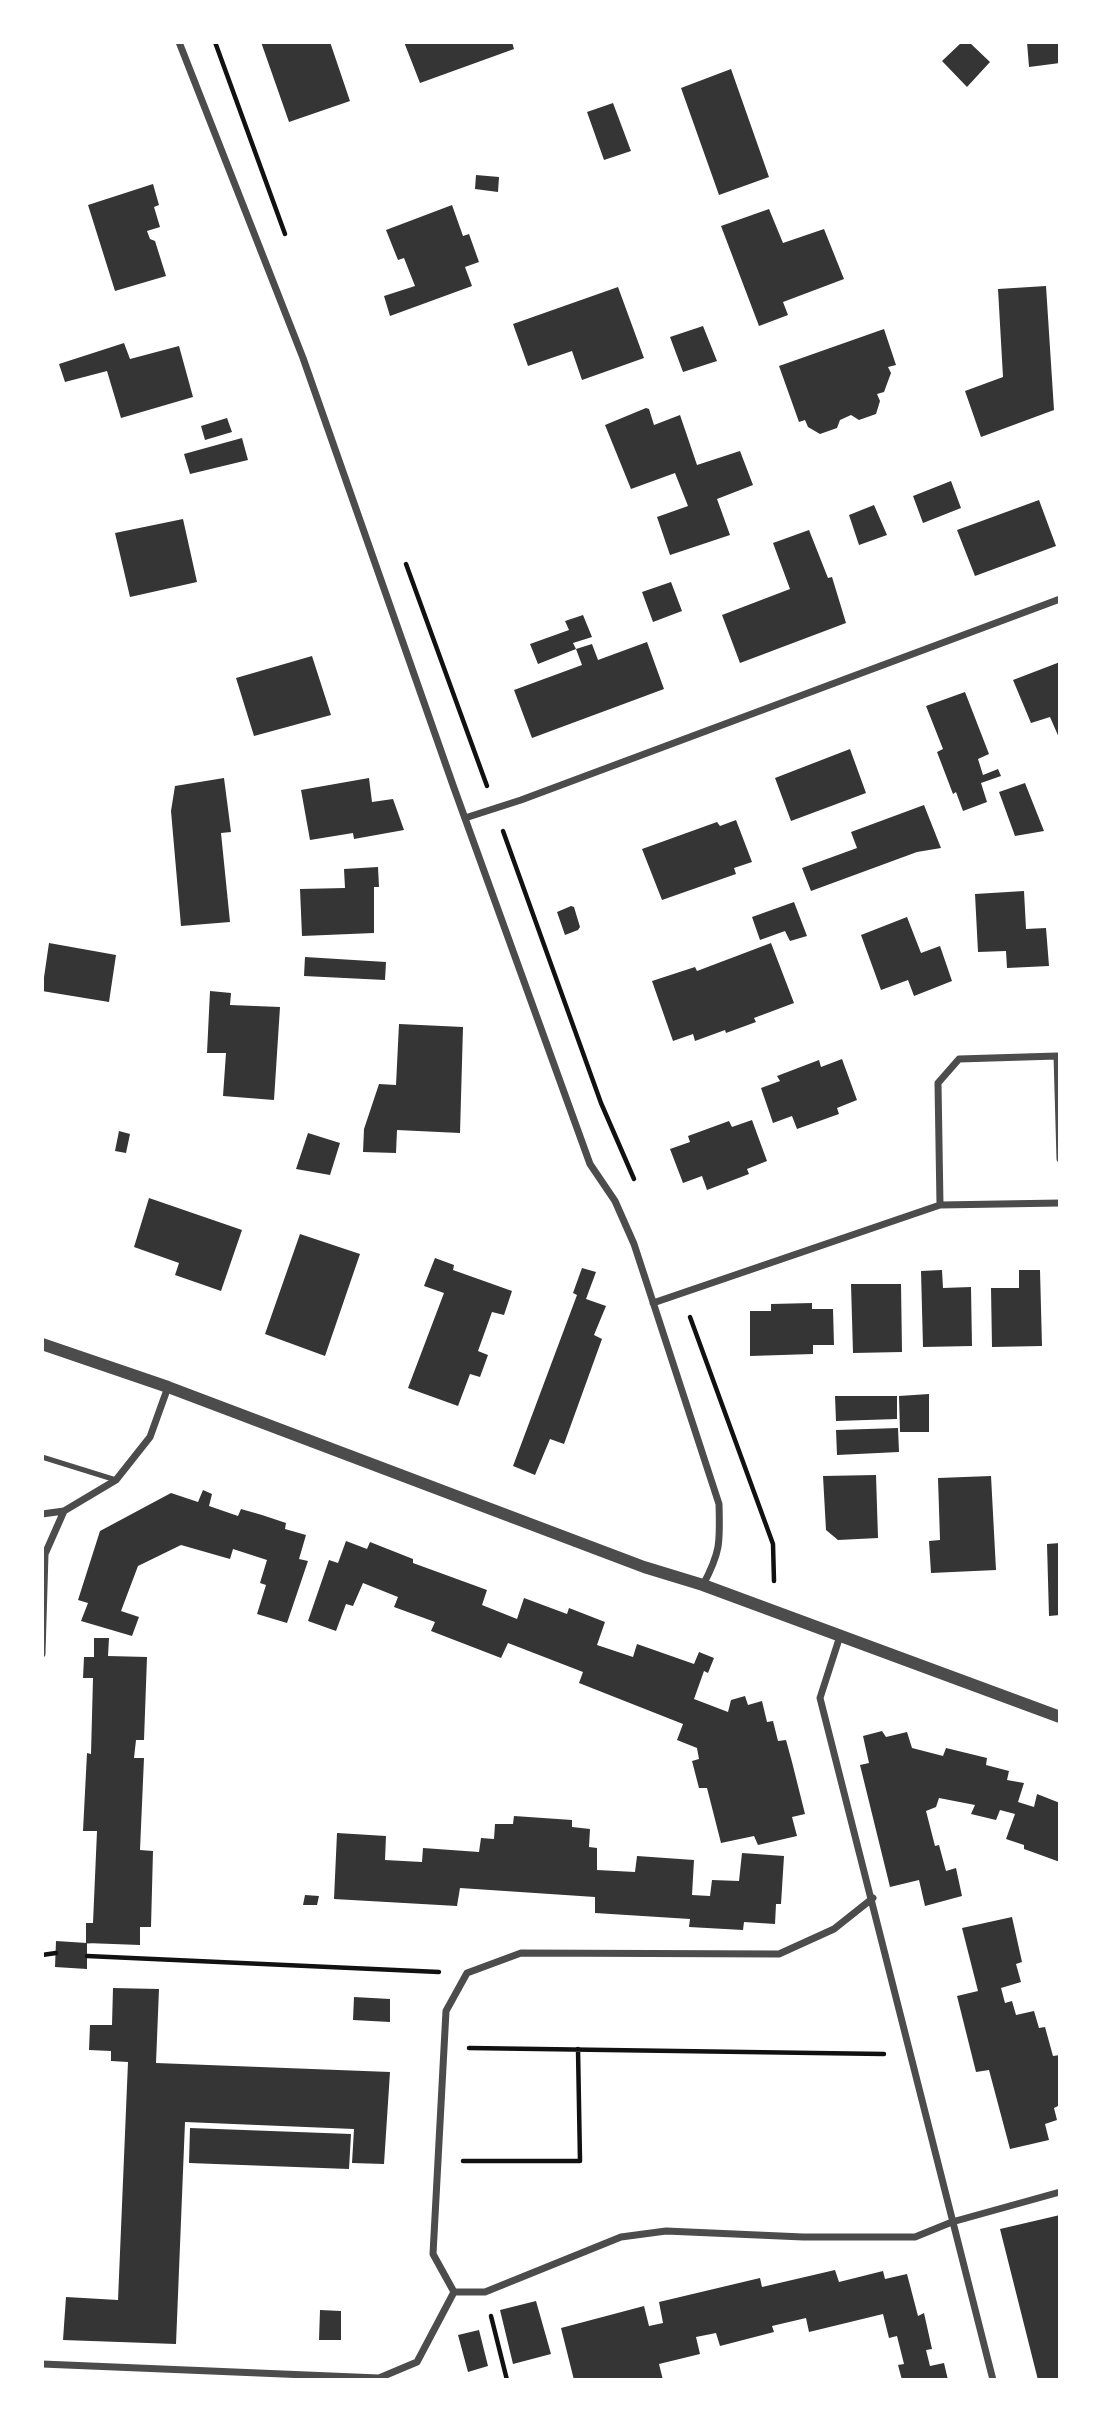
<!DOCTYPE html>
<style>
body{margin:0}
#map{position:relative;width:1102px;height:2422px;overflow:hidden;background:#fff;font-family:"Asap Condensed",sans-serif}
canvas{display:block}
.frame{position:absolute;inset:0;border:44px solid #fff;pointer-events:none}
</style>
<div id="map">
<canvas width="1102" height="2422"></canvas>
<div class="frame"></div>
</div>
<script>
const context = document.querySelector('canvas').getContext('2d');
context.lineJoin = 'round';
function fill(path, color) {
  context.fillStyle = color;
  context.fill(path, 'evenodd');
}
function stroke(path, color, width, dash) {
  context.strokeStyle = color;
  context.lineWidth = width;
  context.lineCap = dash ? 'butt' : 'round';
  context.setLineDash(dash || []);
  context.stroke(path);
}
const building = new Path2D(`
 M261,42H330L350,101L289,122Z
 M404,42H512L514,49L420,83Z
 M962,42H969L990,62L967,87L942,61Z
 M1027,42H1060V63L1029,67Z
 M731,69L769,177L719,195L681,88Z
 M613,103L631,151L604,160L587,112Z
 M476,175L499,177L498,192L475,189Z
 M153,184L159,205L154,207L160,227L147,231L150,239L155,241L166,276L115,291L88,205Z
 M452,205L463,236L469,234L479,262L465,267L472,286L390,316L384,296L415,286L404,258L398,260L386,230Z
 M769,209L783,243L824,229L844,279L783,302L788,315L759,326L721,226Z
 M1046,286L1054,410L981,437L965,391L1003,377L998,289Z
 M618,287L644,358L582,380L572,351L528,366L513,324Z
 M703,326L717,361L683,372L670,337Z
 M884,329L896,365L888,367L891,373L884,392L877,394L880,401L876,414L859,420L851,415L840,420L837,428L820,434L808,427L805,420L799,422L779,366Z
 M124,343L130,359L179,346L193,397L121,418L107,371L65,382L59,364Z
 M646,408L649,409L654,425L680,415L697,465L740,451L753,485L717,499L730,535L670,555L657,517L688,506L675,473L631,489L605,425Z
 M227,418L232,432L205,440L201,426Z
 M242,438L248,460L190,474L184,454Z
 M951,481L961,508L923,523L913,496Z
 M1039,500L1056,546L975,576L957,530Z
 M874,505L887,535L859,545L849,515Z
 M183,519L197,582L130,597L115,533Z
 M809,530L828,578L832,577L846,623L740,663L722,615L790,589L773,543Z
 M671,582L682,611L653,622L642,592Z
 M583,615L592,637L573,643L576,649L538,664L530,644L569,630L565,621Z
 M647,642L664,689L532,738L514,690L582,665L576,649L592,644L598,660Z
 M312,656L331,715L254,736L236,678Z
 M1060,662V740L1050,717L1031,723L1013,680Z
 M965,692L989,754L978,759L983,775L998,769L1001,776L981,783L987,802L963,811L956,792L953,794L937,752L943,749L926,706Z
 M850,749L866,793L791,821L775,778Z
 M224,778L231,832L221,833L230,922L181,926L171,811L175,786Z
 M369,778L372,802L393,799L404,830L354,839L353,833L310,840L301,790Z
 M1025,783L1044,831L1015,836L999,792Z
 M924,805L941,848L917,852L811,891L802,868L857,848L851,832Z
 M736,820L752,862L734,868L736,874L662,900L642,849L717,822L720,826Z
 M378,867L379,887H374V933L302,936L300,889L345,888L344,869Z
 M1024,891L1026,929L1046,928L1049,966L1007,968L1006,951L978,952L975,894Z
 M794,902L807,936L790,941L785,931L760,940L752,917Z
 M571,906L574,907L580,927L578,930L565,935L557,912Z
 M907,917L921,953L940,946L952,981L914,996L908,980L881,990L861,935Z
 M49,943L116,955L109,1002L42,991Z
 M771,943L794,1003L754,1018L756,1022L726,1033L725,1030L695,1041L693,1034L673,1041L652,981L695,967L697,971Z
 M305,957L386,962L385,980L304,976Z
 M210,991L231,993L230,1005L280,1007L274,1100L223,1096L226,1053H207Z
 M399,1024L463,1027L460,1133L397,1130L396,1153L363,1152L364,1129L379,1084L396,1085Z
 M842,1059L857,1100L837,1108L839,1114L797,1129L792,1116L773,1123L761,1088L780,1081L777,1076L819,1060L821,1067Z
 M752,1120L767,1161L747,1169L749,1174L707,1190L702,1176L683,1183L670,1149L690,1142L688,1136L729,1121L732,1127Z
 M119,1131L130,1134L126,1153L115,1151Z
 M308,1133L340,1143L330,1175L296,1169Z
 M149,1198L242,1230L221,1291L175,1275L179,1263L134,1247Z
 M300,1234L360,1254L325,1356L265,1334Z
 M435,1258L454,1265L453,1270L512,1291L504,1315L492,1312L478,1351L488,1355L480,1377L470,1374L458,1406L408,1388L444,1293L424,1286Z
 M582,1268L596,1272L586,1299L606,1306L594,1335L602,1339L564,1444L550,1439L535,1475L513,1466L577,1295L573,1293Z
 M942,1270L943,1288L971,1287L972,1346L923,1347L921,1271Z
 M1019,1270H1040L1042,1346L992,1347L991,1288H1019Z
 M851,1284H901L902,1352L853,1353Z
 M812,1303V1309H833L834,1345H813V1354L750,1356V1311H771V1304Z
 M929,1394V1432H900L899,1396Z
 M835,1396H897V1419L836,1421Z
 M898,1428L899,1452L837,1455L836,1430Z
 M876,1475L878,1538L838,1540L826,1530L823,1476Z
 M991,1476L996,1570L931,1573L929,1541L940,1540L938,1478Z
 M203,1490L212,1494L209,1506L238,1516L241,1509L262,1515L286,1523L285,1529L306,1535L299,1559L308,1561L287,1623L257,1614L266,1585L260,1583L267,1560L233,1549L230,1559L181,1545L138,1566L121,1611L139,1617L132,1636L81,1621L88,1603L78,1600L100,1531L171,1493L198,1502Z
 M346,1541L367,1549L370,1542L413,1559V1563L487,1590L482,1605L517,1619L524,1598L567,1614L569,1608L605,1622L597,1645L633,1657L637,1644L694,1664L699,1652L714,1658L708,1673L704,1671L694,1699L728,1712L731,1700L745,1696L748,1705L762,1701L767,1722L773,1721L778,1741L786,1740L792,1762L805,1814L792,1817L797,1836L758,1845L754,1836L721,1843L707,1788H699L692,1761L699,1759L697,1748L677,1740L683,1724L579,1683L583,1672L508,1643L501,1658L431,1631L435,1622L394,1607L398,1597L363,1583L353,1606L346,1604L336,1631L308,1621L329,1560L338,1563Z
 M1060,1543V1615L1049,1616L1047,1544Z
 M94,1638H109L108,1656L147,1657L144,1740H136L134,1758H144L140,1850L153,1851L151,1927H140V1945L86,1943V1923H93L97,1831H83L87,1753L91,1754L93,1678H83L84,1657H94Z
 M882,1731L886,1737L907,1732L912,1748L943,1756L946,1748L987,1758L986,1765L1009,1771L1007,1780L1024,1783L1018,1802L1034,1807L1037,1794L1060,1803V1862L1024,1849V1845L1006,1839L1015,1814L1000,1810L996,1820L971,1814L975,1805L939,1798L936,1807L926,1811L935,1846L939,1845L946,1871L956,1868L962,1896L925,1906L919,1880L890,1887L860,1765L869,1763L863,1736Z
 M514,1816L572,1820V1827L590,1829L589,1847L597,1848V1870L635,1872L637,1856L694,1860L692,1895L710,1896L712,1880L739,1881L742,1853L784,1856L781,1904H776L775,1924L744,1922L743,1930L689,1927L690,1919L595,1913V1897L460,1888L457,1906L334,1899L337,1833L386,1836L385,1860L422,1862L423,1848L479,1852L481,1838L494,1839L495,1824H513Z
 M305,1895L319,1896L317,1905H303Z
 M1012,1917L1022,1962L1016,1964L1021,1982L1001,1988L1005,2003L1012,2001L1016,2015L1034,2011L1039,2028L1045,2027L1053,2056L1060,2055V2105L1054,2108L1057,2120L1045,2124L1049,2140L1010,2149L989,2070L976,2072L957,1996L978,1991L962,1928Z
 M56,1941L87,1943V1969L55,1967Z
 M113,1988L159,1989L156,2063L390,2072L384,2164L352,2163L354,2129L185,2122L176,2344L63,2340L66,2297L118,2300L128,2062L111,2061V2051L89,2050L90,2025H112Z
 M354,1997L390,1999V2022L353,2020Z
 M190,2128L351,2134L349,2169L189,2163Z
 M1060,2215V2380H1038L1000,2229Z
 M835,2270L839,2282L883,2271L885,2279L907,2274L918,2316L924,2313L932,2349L926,2350L930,2366L944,2363L948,2380H902L898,2365L904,2364L897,2336L889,2338L883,2314L809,2332L806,2318L772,2326L774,2332L720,2346L716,2333L696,2337L700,2354L659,2364L663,2380H574L561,2328L644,2306L649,2326L663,2323L659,2302L760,2278L762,2287Z
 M536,2301L551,2354L513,2364L500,2310Z
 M320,2310L341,2311V2340H319Z
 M479,2330L488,2366L468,2372L458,2335Z`);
const path = new Path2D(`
 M215,42L285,234
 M406,564L487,786
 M503,831L601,1103L634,1179
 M690,1317L773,1544L774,1581
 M42,1955L56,1953
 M87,1956L439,1972
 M469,2048L884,2054
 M463,2161H580L578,2049
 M491,2316L507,2380`);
const service = new Path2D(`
 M42,1457L116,1480`);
const minor = new Path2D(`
 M179,42L303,358L454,788L590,1164L615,1201L634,1244L719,1504C720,1542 721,1551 703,1585
 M465,818L521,800L1060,599
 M940,1205L938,1083L959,1059L1057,1056L1060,1159
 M653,1303L940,1205L1060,1203
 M42,1514L64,1511L116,1480L150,1437L168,1387
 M840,1636L820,1698L993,2380
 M42,1654L45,1554L64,1511
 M873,1898L834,1929L779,1954L521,1953L467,1973L446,2011L433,2254L454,2292H485L621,2237L666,2231L803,2237H915L952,2222L1060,2192
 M42,2364L379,2378L417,2362L454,2292`);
const tertiary = new Path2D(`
 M42,1344L168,1387L644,1567L703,1585L1060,1717`);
fill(building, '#353535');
stroke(path, '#111', 4.5);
stroke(service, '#4c4c4c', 5);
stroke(minor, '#4c4c4c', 7);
stroke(tertiary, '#4c4c4c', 12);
</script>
